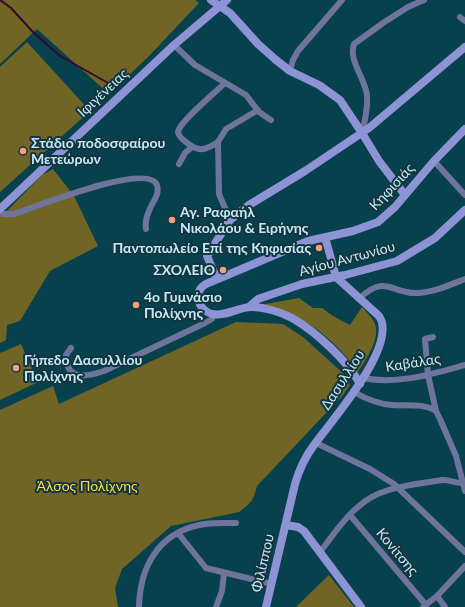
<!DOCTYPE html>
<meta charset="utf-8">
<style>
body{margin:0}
canvas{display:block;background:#08414e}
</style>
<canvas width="465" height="607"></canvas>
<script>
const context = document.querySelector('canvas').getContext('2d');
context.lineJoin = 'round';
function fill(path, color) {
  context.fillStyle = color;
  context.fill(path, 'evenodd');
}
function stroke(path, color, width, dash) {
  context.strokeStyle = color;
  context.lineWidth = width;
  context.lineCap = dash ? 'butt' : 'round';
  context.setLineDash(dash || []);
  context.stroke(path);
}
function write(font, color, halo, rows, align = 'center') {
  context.font = font + ' Lato,sans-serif';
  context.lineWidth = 4;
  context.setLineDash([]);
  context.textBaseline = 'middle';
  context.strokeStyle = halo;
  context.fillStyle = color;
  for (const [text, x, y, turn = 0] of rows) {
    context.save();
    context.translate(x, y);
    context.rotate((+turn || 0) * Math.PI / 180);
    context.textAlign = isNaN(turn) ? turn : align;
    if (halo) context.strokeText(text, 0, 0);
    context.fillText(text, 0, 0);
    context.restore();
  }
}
const green = new Path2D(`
 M0,0H195L199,3L149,56L109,94L37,29L0,64Z
 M27,42L90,111L0,192V67Z
 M53,169L74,196L98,246L50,271L20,321L7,325L6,340L0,343V214L2,216L42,175Z
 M299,298L313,308H322L333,316L350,325L362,307C366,312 371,316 374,322C382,336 366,360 358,372C343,350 319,327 295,317C284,312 271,309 260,305Z
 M236,322L283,324L303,337L345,375L350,385L343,395L257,486C253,501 252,502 239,512L171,526L122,569L115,588L118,607H0V430L26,419L0,430V410L53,386L59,404Z
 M21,344L38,382L0,400V353Z
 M329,575L354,607H296Z`);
const stream = new Path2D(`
 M0,0L11,8L32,31L60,56L117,88`);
const street = new Path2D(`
 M460,17L465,21
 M174,45L195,65L246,95L259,112L271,120
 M290,71L293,60L298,51L342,0
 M362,133C365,121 368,107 367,95C365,78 348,60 354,44L383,23L408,7L424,0
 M218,142C209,148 200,153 190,145C186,142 178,137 178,132C179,122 217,91 225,83
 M434,161L465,195
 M179,164L185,153L192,147
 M0,212L3,214H14C33,208 148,161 157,185C160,196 152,202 149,211C146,217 145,222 146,229
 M230,220L219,194L218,142L226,129L258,110
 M360,298C386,273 393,295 418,293C434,292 450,285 465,279
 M433,337L425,339L428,375L436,411L440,419L456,456L465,491
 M71,348L66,355C66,381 86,377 104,371L205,323L212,319L214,314
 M363,378C397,385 432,374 465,365
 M354,392C366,399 378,404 392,405C406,406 424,403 436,411
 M316,443L370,469L394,484L465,552
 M350,515L426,605
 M178,533L206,568L272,584
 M320,552C332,537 343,519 358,507C380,486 414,485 442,480C450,479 455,484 463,483
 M437,596L445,607
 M139,607C140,567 158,534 199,525C210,522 224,523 236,523
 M216,607L222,591L224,573
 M423,607L437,596L465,566`);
const secondary = new Path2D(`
 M211,0L230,13L258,44L276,60L290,71L319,85L340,100L362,133L379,161L405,195
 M0,209L174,45L227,0
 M217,279L207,256L230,220L249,205L305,171L369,128L465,47
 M249,307L258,299L302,284L345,275L397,261L435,238L465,210
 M360,384C348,361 315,331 292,318C281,312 264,307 251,307C239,307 225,317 212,314C198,310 192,292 206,284L308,241L353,231L378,222L395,207L434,161L465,129
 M286,525L298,527L304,531L361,607
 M266,607L295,484C299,470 305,457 314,445C331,421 399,345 379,316L336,277L325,237`);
const markers = [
 [23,151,4,"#f39f83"],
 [172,220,4,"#f39f83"],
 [319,248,4,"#f39f83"],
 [223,270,4,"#f39f83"],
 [136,305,4,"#f39f83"],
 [16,368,4,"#f39f83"]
];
const streetNames = [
 ["Ιφιγένειας",103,93,-43],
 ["Κηφισιάς",392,187,-47],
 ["Αγίου Αντωνίου",347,259,-15],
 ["Καβάλας",413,363,-9],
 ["Δασυλλίου",343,380,-57],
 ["Κονίτσης",397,552,50],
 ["Φιλίππου",263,563,-77]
];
const poiNames = [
 ["Στάδιο ποδοσφαίρου",31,143],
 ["Μετεώρων",31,159],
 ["Αγ. Ραφαήλ",180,212],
 ["Νικολάου & Ειρήνης",180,228],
 ["Παντοπωλείο Επί της Κηφισίας",311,248,"right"],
 ["ΣΧΟΛΕΙΟ",215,270,"right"],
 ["4ο Γυμνάσιο",144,297],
 ["Πολίχνης",144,313],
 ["Γήπεδο Δασυλλίου",24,360],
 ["Πολίχνης",24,376]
];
const parkNames = [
 ["Άλσος Πολίχνης",87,486]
];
fill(green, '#706525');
stroke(stream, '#36082b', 2);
stroke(street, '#6f749c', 6);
stroke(secondary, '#8d93d4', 8);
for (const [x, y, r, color] of markers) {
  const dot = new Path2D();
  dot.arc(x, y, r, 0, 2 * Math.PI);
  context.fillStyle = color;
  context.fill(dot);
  stroke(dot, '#16343d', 1.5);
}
write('14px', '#c0ecfa', '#16343d', streetNames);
write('bold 14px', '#c0ecfa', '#16343d', poiNames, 'left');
write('14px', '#f9df3d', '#16343d', parkNames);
</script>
